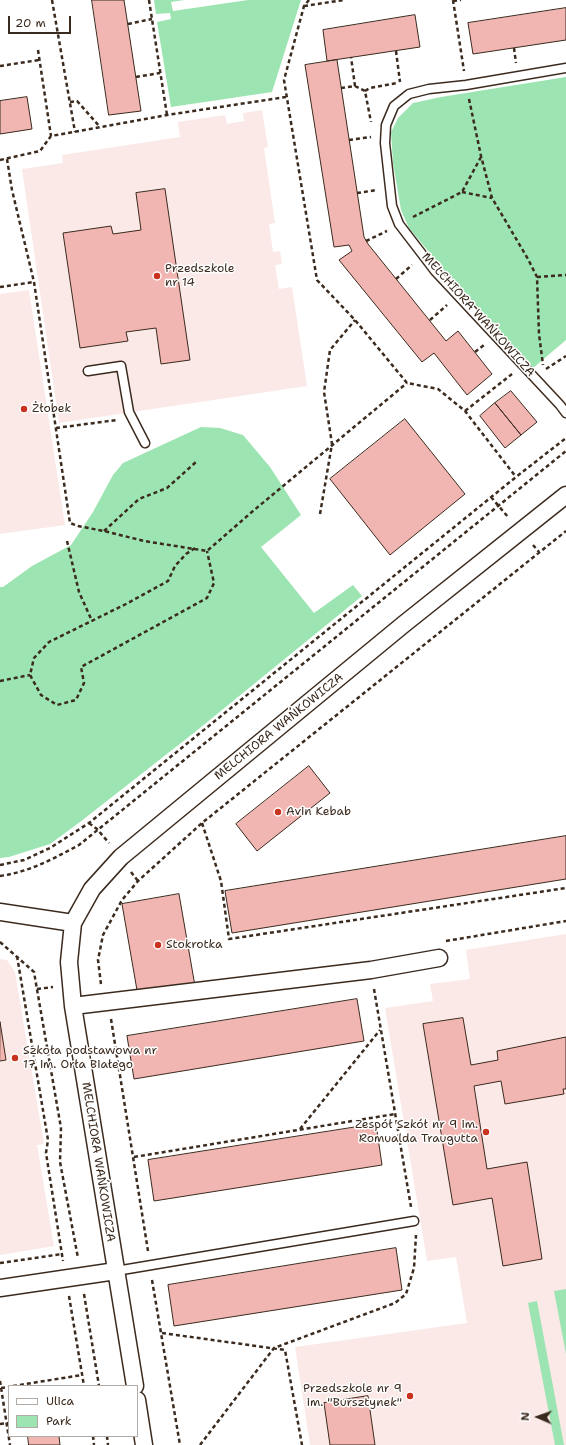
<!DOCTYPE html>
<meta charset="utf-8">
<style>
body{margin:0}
#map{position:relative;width:566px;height:1445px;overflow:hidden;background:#fff;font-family:"Shantell Sans",sans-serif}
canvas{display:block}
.legend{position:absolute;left:8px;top:1385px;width:130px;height:52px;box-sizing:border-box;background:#fff;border:1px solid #b1aaa5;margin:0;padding:5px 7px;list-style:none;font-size:12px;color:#3b2a1e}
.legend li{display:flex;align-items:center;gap:8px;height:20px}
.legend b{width:20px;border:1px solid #b1aaa5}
.north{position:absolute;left:518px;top:1397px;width:40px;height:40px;-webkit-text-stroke:3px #fff;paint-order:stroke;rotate:272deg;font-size:11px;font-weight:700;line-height:16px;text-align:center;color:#3b2a1e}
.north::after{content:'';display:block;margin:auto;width:14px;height:18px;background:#3b2a1e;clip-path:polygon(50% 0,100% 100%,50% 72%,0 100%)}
.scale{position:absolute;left:8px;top:16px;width:63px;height:18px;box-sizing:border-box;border:2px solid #3b2a1e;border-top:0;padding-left:5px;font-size:12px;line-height:14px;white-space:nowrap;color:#3b2a1e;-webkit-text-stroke:3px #fff;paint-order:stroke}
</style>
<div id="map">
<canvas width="566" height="1445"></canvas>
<ul class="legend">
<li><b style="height:5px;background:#fff"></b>Ulica</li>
<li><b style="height:11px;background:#9ce4b1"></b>Park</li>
</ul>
<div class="north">N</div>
<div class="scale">20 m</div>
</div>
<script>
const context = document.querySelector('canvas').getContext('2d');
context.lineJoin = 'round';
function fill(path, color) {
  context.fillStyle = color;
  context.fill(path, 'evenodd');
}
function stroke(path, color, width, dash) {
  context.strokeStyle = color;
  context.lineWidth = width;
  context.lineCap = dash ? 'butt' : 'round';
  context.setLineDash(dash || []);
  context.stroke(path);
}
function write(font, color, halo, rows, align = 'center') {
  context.font = font + ' "Shantell Sans",sans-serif';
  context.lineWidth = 3;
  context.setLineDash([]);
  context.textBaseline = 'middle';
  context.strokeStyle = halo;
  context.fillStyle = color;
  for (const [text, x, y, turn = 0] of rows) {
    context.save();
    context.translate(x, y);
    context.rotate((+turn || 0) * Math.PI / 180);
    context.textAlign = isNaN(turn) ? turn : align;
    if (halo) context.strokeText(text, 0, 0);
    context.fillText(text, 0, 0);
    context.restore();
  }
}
const built = new Path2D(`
 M262,110L268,147L264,148L275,223L269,224L273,252L280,251L282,264L275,265L279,289L292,287L307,386L59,423L22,169L63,163L62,155L180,137L178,122L225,115L227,124L244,121L243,113Z
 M29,290L65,525L0,534V294Z
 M566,934V1445H310L295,1347L467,1323L456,1257L427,1261L385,1008L433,1001L430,984L470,979L466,950Z
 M0,959L7,960L15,972L44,1144L37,1145L54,1246L0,1255Z`);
const green = new Path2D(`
 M154,0H184L171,2L173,11L248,0H301L272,92L171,107L157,22L171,19L170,13L156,14Z
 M566,77V340L533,368L444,270L409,228L401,210L393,163L391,132L398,118L413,103L441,97Z
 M201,427L220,428L243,435L270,467L301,515L261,547L314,613L353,585L362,596L195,732L80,822L50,844L9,857L0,858V587H3L32,566L71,545L93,512L113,475L123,463Z
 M566,1289V1354L554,1291Z
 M537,1301L564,1445H555L528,1303Z`);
const building = new Path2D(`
 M92,0H124L141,111L109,115Z
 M566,8V40L473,54L468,23Z
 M415,15L420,47L327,61L323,30Z
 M337,60L364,237L368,244L446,341L458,331L492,374L467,395L434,353L422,362L339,260L352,251L349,245L334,247L305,65Z
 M27,97L32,129L0,134V101Z
 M165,189L190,360L161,364L156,328L126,332L128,341L80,348L63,233L111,226L113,234L141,230L136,193Z
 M511,391L537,422L521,435L495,403Z
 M495,403L521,435L505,448L480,416Z
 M405,419L465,494L390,555L330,479Z
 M309,766L330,793L257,851L236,824Z
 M566,836V879L232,933L225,891Z
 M179,894L195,986L138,996L122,904Z
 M357,999L364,1041L134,1079L127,1036Z
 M463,1018L471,1065L498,1060L497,1051L566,1037V1089H563L564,1094L505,1104L501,1081L474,1086L487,1169L527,1162L542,1259L503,1266L492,1198L453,1205L423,1024Z
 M0,1022L6,1060L0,1061Z
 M376,1124L382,1165L154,1201L148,1160Z
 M396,1248L402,1290L174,1326L168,1285Z
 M368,1396L375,1445H330L324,1403Z
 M28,1436H59L60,1445H29Z`);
const path = new Path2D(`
 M52,0L75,132
 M149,0L167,115
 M309,0L304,6L284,80L317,280L355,320L407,383L438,389L465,411L516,477
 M453,0L464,71
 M453,1L461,0
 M304,6L344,0
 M128,24L152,19
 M514,48L516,63
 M38,50L51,136
 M396,51L400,82
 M0,66L39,60
 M136,77L160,73
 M355,86L365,91L371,122
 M341,88L355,86L351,57
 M365,91L370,88L397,83
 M469,99L481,156L492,198L528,259L537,277L539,334L543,365
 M70,102L77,101L100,127
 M349,140L371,137
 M7,159L12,190L34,282L70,523L78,526L104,531L144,541L207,551L253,511L407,383
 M0,160L40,151L51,136L167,115L286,97
 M462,192L492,198
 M357,193L377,190
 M413,217L462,192L481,157
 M366,241L387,231
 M537,277L566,275
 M396,279L412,265
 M0,287L34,282
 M430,320L447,305
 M475,352L484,345
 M546,369L566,356
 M465,411L512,374
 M56,428L117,420
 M491,497L508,517
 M320,514L332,444L324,392L330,350L355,320
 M104,531L139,499L167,488L196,462
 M67,541L79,592L92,621
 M533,545L539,552
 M195,548L186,554L175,566L168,581L126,604L49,642L34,658L30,675L41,695L57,705L76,700L84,683L81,667L207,598L214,583L207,551
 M0,681L30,675
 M89,823L97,829L109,843
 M202,823L221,881L229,939L566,888
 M0,865L24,860L50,848L89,823L516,477L566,438
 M131,872L138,881
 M0,876C29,872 53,859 79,845L566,451
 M446,941L566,921
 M0,942L34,972L61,1128L60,1162L78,1258
 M17,956L48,1140L46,1153L63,1261
 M101,984L98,960L103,935L122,900L138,881L202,823L566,531
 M37,989L53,987
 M374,989L411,1207
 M111,1019L148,1251
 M300,1129L380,1030
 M134,1157L395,1114
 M0,1263L62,1254
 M152,1280L180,1445
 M84,1294L99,1386
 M69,1296L84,1386
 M162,1333L285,1350L302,1445
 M0,1381L10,1445
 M13,1386L82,1375
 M1,1388L9,1387
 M0,1424L9,1423
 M93,1436L94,1445
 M107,1436L108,1445
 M200,1445L274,1348L395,1303L406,1294L414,1268L416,1235`);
const service = new Path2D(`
 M566,68L466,85L429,89L409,94L394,106L386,125L385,143L392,206L399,224L435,271L560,405L566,413
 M88,371L121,366L129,412L145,443
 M116,1271L414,1221`);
const minor = new Path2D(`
 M0,912L73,923
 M73,1006L371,970L439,958
 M0,1288L116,1271
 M135,1386L73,1006L69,962L73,923L92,889L121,857L404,624L566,495
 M137,1400L144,1445`);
const markers = [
 [157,276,4,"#c8321e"],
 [24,409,4,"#c8321e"],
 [278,812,4,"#c8321e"],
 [158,945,4,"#c8321e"],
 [15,1058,4,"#c8321e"],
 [486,1132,4,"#c8321e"],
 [410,1396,4,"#c8321e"]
];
const poiNames = [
 ["Przedszkole",165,269],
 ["nr 14",165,283],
 ["Żłobek",32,409],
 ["Avin Kebab",286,812],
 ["Stokrotka",166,945],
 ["Szkoła podstawowa nr",23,1051],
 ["17 im. Orła Białego",23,1065],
 ["Zespół Szkół nr 9 im.",478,1125,"right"],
 ["Romualda Traugutta",478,1139,"right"],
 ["Przedszkole nr 9",402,1389,"right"],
 ["im. \"Bursztynek\"",402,1403,"right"]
];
const streetNames = [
 ["MELCHIORA WAŃKOWICZA",478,315,48],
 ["MELCHIORA WAŃKOWICZA",279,727,-39],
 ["MELCHIORA WAŃKOWICZA",98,1162,81]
];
fill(built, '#fbe9e8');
fill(green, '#9ce4b1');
fill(building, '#f1b6b1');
stroke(building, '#3b2a1e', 1);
stroke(service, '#3b2a1e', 11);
stroke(minor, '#3b2a1e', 19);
stroke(path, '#3b2a1e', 2.5, [4, 3]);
stroke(service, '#fff', 8);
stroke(minor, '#fff', 16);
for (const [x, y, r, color] of markers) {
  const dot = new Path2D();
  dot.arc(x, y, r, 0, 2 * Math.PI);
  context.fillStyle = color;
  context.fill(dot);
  stroke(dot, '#fff', 1.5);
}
write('12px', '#3b2a1e', '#fff', poiNames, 'left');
write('12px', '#3b2a1e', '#fff', streetNames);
</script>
